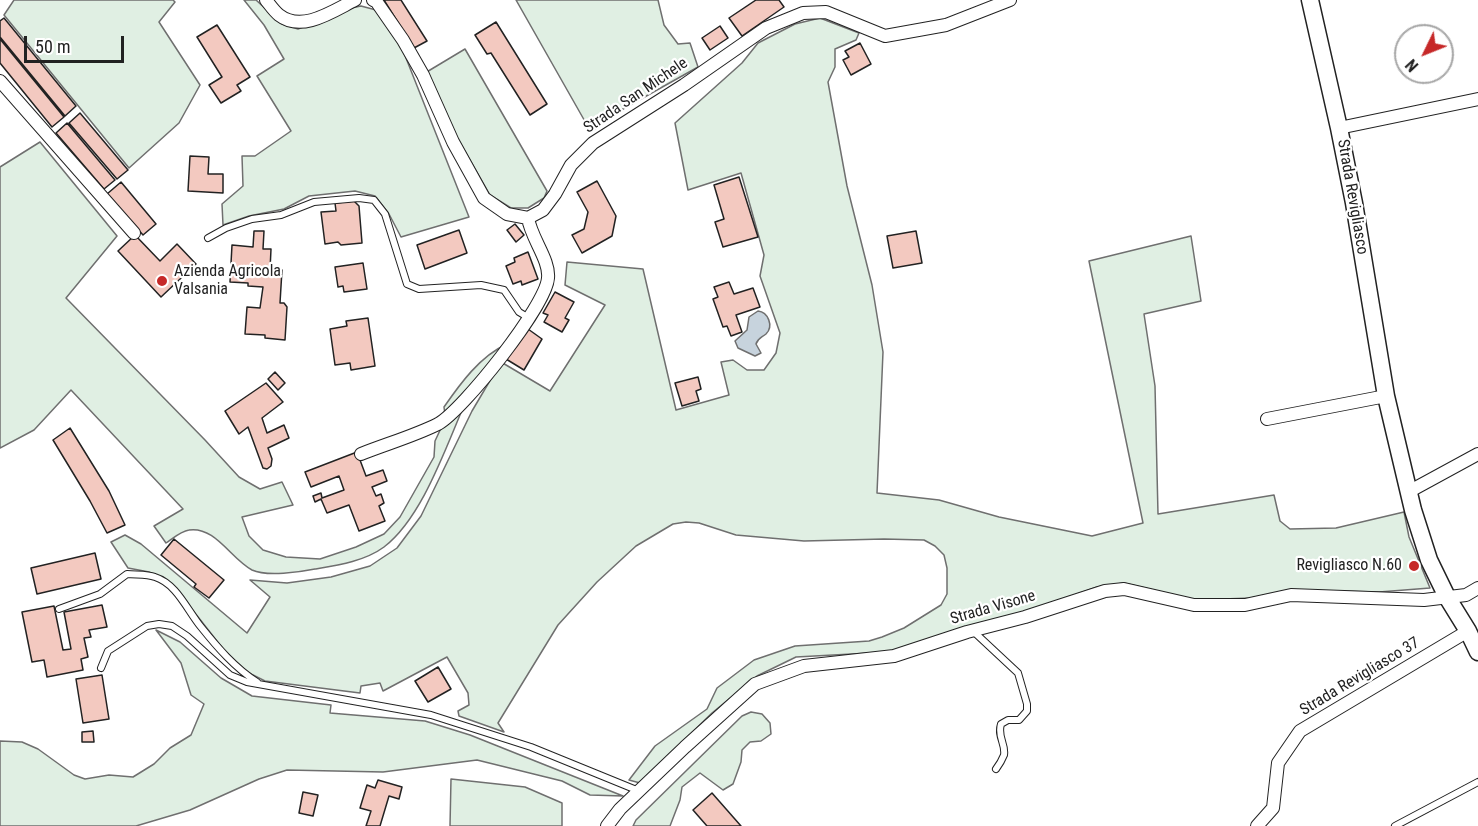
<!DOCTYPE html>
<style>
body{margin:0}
#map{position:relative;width:1478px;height:826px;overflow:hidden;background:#fff;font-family:"Roboto Condensed",sans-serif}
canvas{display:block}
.north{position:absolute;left:1394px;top:24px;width:60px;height:60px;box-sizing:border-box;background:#fff;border:2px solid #a7a7a7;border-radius:50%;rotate:227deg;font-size:16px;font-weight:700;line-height:24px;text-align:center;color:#222}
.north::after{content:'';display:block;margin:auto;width:21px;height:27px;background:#c62828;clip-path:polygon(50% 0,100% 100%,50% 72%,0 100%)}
.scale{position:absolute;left:24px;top:36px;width:100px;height:27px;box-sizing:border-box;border:3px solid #222;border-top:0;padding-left:8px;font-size:18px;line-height:21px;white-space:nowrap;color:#222;-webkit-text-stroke:4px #fff;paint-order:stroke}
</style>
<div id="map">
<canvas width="1478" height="826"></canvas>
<div class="north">N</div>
<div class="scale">50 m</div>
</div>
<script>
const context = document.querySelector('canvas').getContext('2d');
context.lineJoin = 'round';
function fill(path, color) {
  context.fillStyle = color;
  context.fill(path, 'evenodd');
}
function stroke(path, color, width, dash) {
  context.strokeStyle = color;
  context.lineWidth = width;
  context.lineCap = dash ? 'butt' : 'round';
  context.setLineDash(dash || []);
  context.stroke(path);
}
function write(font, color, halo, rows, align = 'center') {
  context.font = font + ' "Roboto Condensed",sans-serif';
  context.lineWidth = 4.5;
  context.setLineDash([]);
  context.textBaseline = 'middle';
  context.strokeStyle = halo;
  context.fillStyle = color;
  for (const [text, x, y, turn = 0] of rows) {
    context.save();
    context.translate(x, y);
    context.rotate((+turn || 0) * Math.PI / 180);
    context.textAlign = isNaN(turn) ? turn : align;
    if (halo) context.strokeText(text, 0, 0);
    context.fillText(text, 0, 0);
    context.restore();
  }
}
const green = new Path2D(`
 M14,0H173L175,2L159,22L200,85L179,123L129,168L4,15Z
 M244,0H256L282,24L298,29L351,8L361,6L376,10L402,48L469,217L401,237L389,214L375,196L355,191L309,196L284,209L249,216L223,225L222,204L243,186L242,156H255L291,131L257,76L284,59L264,25Z
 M516,0H658L664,25L678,44L690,43L698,67L616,113L591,132Z
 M820,18L859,33L856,40L835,49V67L828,82L847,186L872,285L883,352L877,493L939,500L999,517L1092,536L1143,523L1089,261L1191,236L1201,301L1144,314L1155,386L1158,514L1274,495L1280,521L1290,529L1336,528L1404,512L1409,537L1430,588L1379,592L1289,590L1251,598L1195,600L1124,583L1097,587L1018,615L889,652L796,657L757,676L712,713L640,783L629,780L655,746L707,709L717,688L754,660L795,646L869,641L882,637L904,628L941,605L947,594V568L944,555L935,546L924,540L884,539L804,541L736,535L699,523L686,522L673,524L636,546L597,582L558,625L498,723L504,732L459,716L458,711L469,705L468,693L447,657L383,691L380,683L361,686L360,693L265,681L247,672L224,650L173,585L149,572L128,568L111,542L125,535L141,544L247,633L270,597L250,580L287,583L331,577L370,566L397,548L421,516L472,411L501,362L550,391L605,305L565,285L567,262L643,269L676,410L729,395L721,362L733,360L747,370H764L776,353L780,333L760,276L764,255L741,173L688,190L675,123L742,63L758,43L795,24Z
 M465,49L547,191L544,198L528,208H511L490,195L458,139L425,73Z
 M40,142L117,236L66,298L205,440L239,477L260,489L282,482L293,505L242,517L249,536L263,550L286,557L320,559L356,547L384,534L400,517L434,457L435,441L442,426L466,401C446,446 423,517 384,547C365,561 339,565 315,569C300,572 267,577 252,570C231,559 215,526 189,530C181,531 172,539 166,543L154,526L183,509L71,390L34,430L0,448V167Z
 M507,344L445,415L444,407C460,384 480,356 507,344Z
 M156,630L180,642L221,678L252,696L331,705L330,713L425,721L470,735L623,796L590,795L562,781L477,760L383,772L287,770L259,779L190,810L136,826H0V741L22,742L38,749L74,775L85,779L109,775L133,777L154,764L170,748L191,735L204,704L191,695L181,663Z
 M751,712L762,714L770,723L771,734L761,741L750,742L742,750L741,762L733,784L723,790L700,773L682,787L680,800L670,826H633L636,820L742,716Z
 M451,779L525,787L562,803V826H450Z`);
const water = new Path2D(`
 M758,311C768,312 774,326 766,334C761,338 758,338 756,344L761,353L755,356L738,348L735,341L747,330L749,317Z`);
const building = new Path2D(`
 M384,0H401L427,41L414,48Z
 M756,0H779L784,7L742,36L729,18Z
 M4,18L76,106L65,116L0,37V21Z
 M496,22L547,104L530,115L491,53L487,54L475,35Z
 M217,25L250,77L237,85L241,91L221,103L209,85L222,77L197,37Z
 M720,26L728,38L710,50L702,38Z
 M0,39L64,117L52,127L0,63Z
 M860,43L871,64L851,75L843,60L849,57L845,51Z
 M80,113L128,170L117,179L69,123Z
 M67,123L115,180L104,189L56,133Z
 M190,156L209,157L208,174H223V193L188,191Z
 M739,177L758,237L723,247L715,222L724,219L714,185Z
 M597,181L616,216L612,236L582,253L572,235L584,229L588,212L577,192Z
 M121,182L156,224L143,235L107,194Z
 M354,201L359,206L362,243L341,245L338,242L325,244L321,212L336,211L335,203Z
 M515,224L524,235L516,242L507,230Z
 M459,230L467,253L425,269L417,245Z
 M254,231H264L263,249H271L270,270H282L280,303H284L287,307L285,340L265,338V335L245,334L247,307L260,308L263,287L248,286V283L230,282L232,245L253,247Z
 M916,231L922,263L893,268L887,236Z
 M135,235L160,261L177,244L196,264L161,297L118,251Z
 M528,252L538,279L522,285L521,281L513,284L506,266L515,262L514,258Z
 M363,263L367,289L344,292L343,286L338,287L335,267Z
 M729,282L734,294L753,288L760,307L736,315L742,332L731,336L727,326L723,327L713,299L718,297L714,287Z
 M555,292L574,302L565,318L569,320L562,332L544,322L548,315L543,313Z
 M368,318L375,366L351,370L350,363L335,365L330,329L347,326L346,321Z
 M528,329L542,339L524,370L506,359Z
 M275,372L285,383L278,390L268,379Z
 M698,377L701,389L696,391L699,401L682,406L675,383Z
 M266,383L283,402L262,418L267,433L284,425L289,438L268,448L272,459L271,466L267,469L263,468L248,427L239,434L225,411Z
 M70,428L109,491L125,525L107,533L90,501L53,440Z
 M357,452L366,476L383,470L387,481L372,487L376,496L381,494L384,503L379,506L385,521L359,531L349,505L327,513L321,499L315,502L313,496L321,493L322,498L344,490L339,476L311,487L305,472Z
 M174,539L224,580L209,598L194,587L196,584L161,555Z
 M95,553L101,579L37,594L31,568Z
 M102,605L107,627L89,630L91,637L84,638L88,657L81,659L83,670L47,677L44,660L32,662L22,612L54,606L63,650L71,649L64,612Z
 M438,667L451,689L428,702L415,681Z
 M102,675L109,719L83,723L76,679Z
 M93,731L94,742H82V732Z
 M378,780L402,787L399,799L389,796L380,826H366L371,811L360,808L367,785L375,788Z
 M303,792L318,795L313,816L299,813Z
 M712,793L741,826H707L693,810Z`);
const lane = new Path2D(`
 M208,238L226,228L252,219L281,215L314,202L359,198L374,200L385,214L407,284L419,289L481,285L504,290L519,312L529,318
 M59,609L100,594L127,574C136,575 147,574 155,577C177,584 187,610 201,627C217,647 235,668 257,682
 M973,631L1018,673L1027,704V711L1019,720H1008L1001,724C997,737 1006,744 1004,755C1002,760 999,765 996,769
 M101,668L108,651L147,626L159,624L172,626L187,636L230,675L247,682L431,715L531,747L639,791
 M1395,826L1478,782`);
const street = new Path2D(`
 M266,0C270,5 274,11 279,15C302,33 333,11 355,0
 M373,0L376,1L403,40L423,75L453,142L484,198L507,214L528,218L543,210L555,194L571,165L593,143L684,85L766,28L803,13L826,12L885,36L946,25L1010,0
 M0,81L134,233
 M1339,128L1478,99
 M1267,419L1386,396
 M361,454C386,444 414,436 438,424C463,410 546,306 548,278C550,260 531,238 528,218
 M1410,491L1478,454
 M607,826L620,809L685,747L755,684L804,666L894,656L967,632L1025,617L1105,591L1124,589L1194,605H1245L1291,595L1424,600L1466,595L1478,588
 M1257,826L1273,808L1278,763L1300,731L1468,631`);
const secondary = new Path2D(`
 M1310,0L1339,128L1354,203L1386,396L1413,510L1429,560L1447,597L1468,631L1478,652`);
const markers = [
 [162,281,6,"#c62828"],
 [1414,566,6,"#c62828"]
];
const streetNames = [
 ["Strada San Michele",636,96,-34],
 ["Strada Revigliasco",1352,197,80],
 ["Strada Visone",993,608,-16],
 ["Strada Revigliasco 37",1360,677,-31]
];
const poiNames = [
 ["Azienda Agricola",174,272],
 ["Valsania",174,290],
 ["Revigliasco N.60",1402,566,"right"]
];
fill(green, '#e0efe3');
stroke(green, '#6f6f6f', 1.5);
fill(water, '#c7d3dd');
stroke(water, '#6f6f6f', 1.5);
fill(building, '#f3c9c0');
stroke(building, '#222', 1.5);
stroke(lane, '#222', 8);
stroke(street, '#222', 14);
stroke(secondary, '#222', 19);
stroke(lane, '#fff', 6);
stroke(street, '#fff', 12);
stroke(secondary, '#fff', 16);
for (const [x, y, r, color] of markers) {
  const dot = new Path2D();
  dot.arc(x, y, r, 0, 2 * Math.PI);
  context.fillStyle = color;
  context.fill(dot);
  stroke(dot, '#fff', 2);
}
write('16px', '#222', '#fff', streetNames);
write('16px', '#222', '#fff', poiNames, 'left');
</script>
